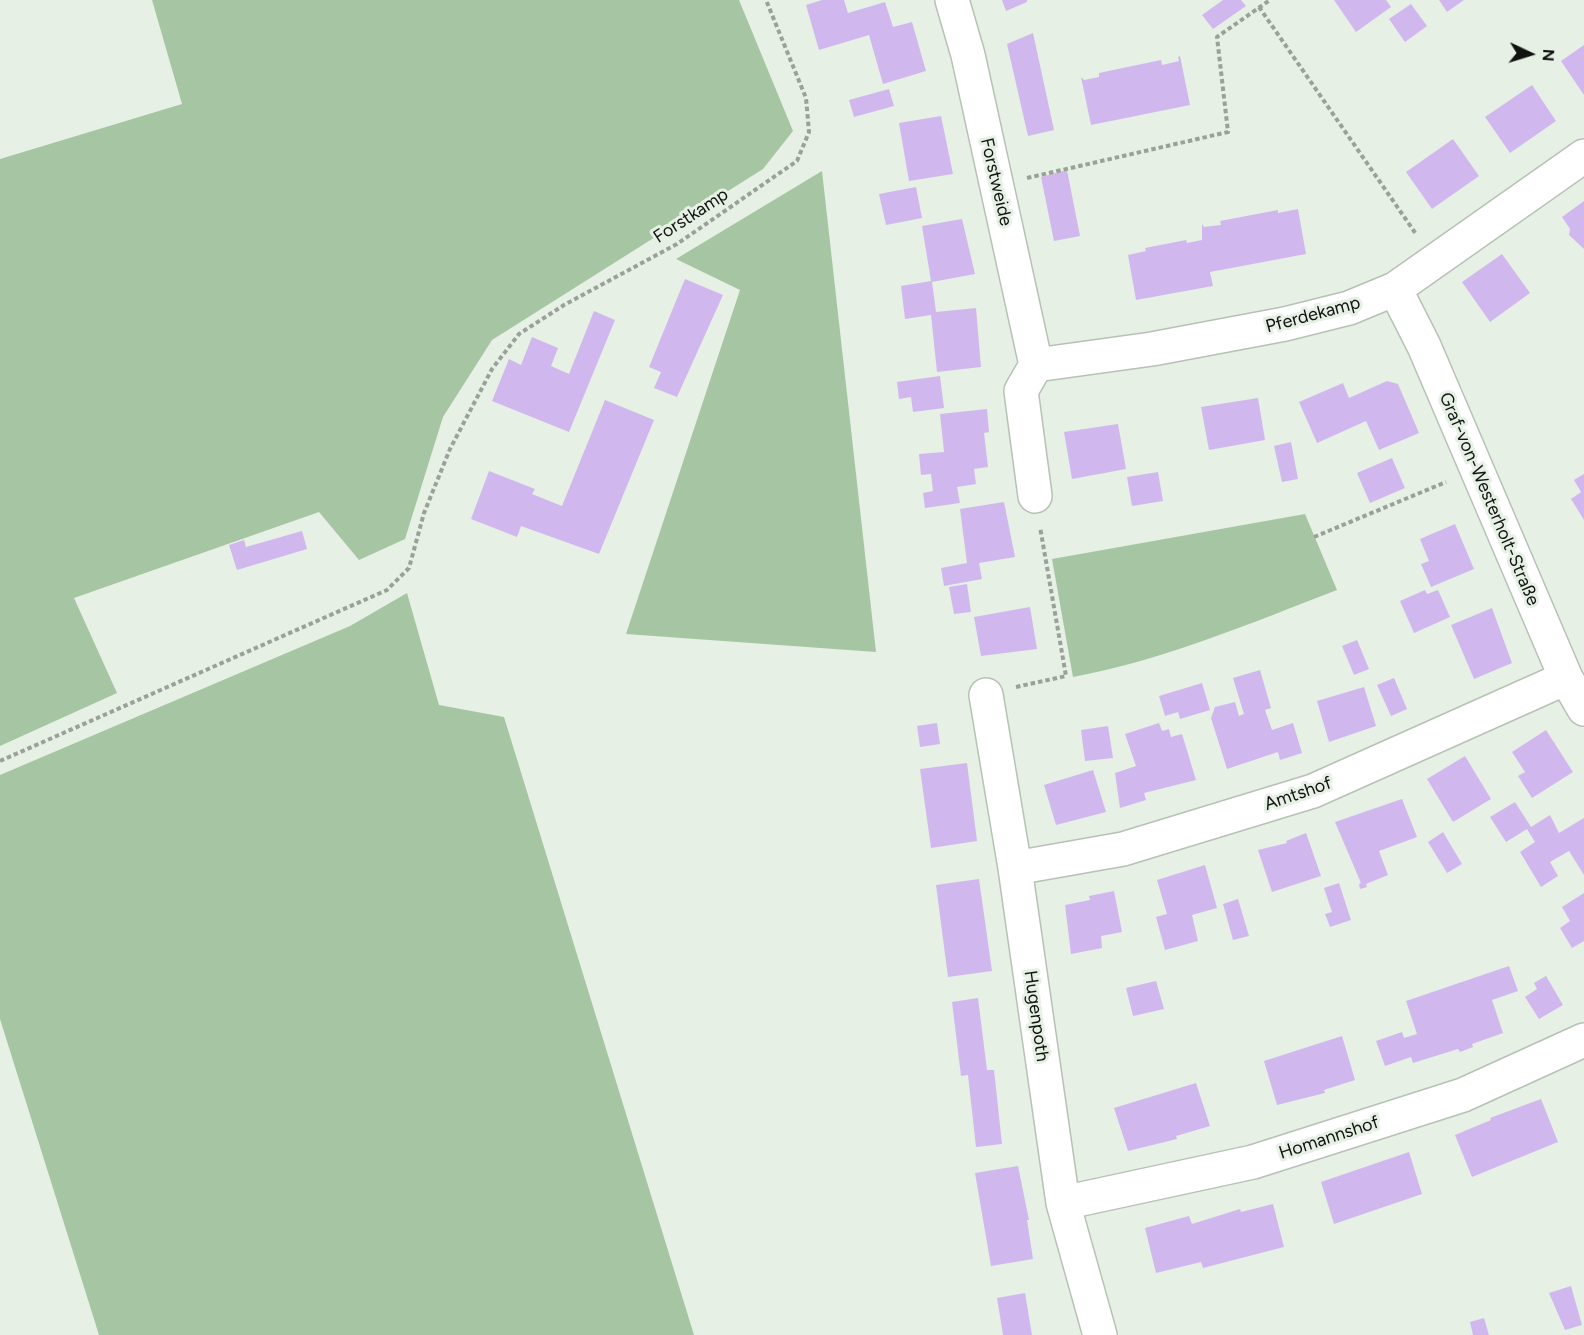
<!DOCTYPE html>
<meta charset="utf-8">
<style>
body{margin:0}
#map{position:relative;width:1584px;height:1335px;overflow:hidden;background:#e6f0e5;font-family:Figtree,sans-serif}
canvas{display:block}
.north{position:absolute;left:1500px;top:24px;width:60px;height:60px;-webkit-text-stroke:4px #e6f0e5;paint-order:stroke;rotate:94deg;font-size:16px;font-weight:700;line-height:24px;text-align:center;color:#10130f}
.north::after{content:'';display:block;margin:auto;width:21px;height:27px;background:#10130f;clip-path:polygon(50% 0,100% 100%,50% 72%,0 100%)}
</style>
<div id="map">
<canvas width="1584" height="1335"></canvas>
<div class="north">N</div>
</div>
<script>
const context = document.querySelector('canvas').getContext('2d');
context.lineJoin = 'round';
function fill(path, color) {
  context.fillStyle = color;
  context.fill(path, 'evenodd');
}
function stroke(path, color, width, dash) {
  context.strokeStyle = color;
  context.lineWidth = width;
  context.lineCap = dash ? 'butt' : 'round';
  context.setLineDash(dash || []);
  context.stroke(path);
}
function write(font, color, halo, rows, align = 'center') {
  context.font = font + ' Figtree,sans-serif';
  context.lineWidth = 6;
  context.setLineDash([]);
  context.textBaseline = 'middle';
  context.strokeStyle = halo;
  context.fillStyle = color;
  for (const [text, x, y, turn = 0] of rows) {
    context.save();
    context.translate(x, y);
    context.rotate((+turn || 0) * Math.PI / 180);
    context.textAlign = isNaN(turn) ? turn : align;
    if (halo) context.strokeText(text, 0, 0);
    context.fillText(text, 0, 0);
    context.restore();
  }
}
const green = new Path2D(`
 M152,0H739L793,131L763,169L492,340L443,417L405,539L359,560L319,512L74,598L117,693L0,746V159L182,104Z
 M822,171L876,652L626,634L740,290L676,259Z
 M1305,514L1337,590C1251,623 1164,660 1073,677L1052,559Z
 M407,593L439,705L504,717L694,1335H99L0,1019V775L350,626Z`);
const building = new Path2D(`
 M822,0H844L848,13L885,2L893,27L912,22L926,71L883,84L869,35L819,50L806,5Z
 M1002,0H1027V2L1006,11Z
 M1223,0H1241L1246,6L1213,29L1202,15Z
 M1334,0H1386L1391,7L1356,32Z
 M1439,0H1464L1447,12Z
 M1411,4L1427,26L1405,42L1389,19Z
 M1033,33L1054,130L1028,136L1007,44Z
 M1584,45V95L1561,61Z
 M1180,56L1190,105L1091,125L1081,77L1084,80L1099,77V73L1161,60L1162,65L1179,61L1178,57Z
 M1532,85L1556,121L1510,153L1485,117Z
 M889,89L894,106L854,117L849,100Z
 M941,116L953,174L909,181L899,123Z
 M1453,139L1479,176L1432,209L1406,172Z
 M1067,170L1080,236L1054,241L1041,177Z
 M916,187L922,218L886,225L879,194Z
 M1584,201V249L1569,235L1570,229L1562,217Z
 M1298,209L1306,254L1210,272L1213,286L1136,300L1128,255L1146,251L1145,248L1186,240L1187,243L1202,240V224L1204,227L1221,225L1220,221L1278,210V213Z
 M962,219L975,274L932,282L936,312L976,308L981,367L937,372L931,315L905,319L901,286L931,281L922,226Z
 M1502,254L1530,293L1490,322L1462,282Z
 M685,279L723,295L677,397L654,388L661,372L649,367Z
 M594,311L615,320L569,432L492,401L509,359L521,365L532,337L558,348L551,366L569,374Z
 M940,376L944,408L913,412L911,397L899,399L897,382Z
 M1387,381L1398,384L1419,433L1379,450L1366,421L1317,443L1299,402L1343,383L1349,398Z
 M1258,398L1265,440L1209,450L1201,407Z
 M605,400L654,420L599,554L521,526L517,537L471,519L489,471L535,489L532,494L562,506Z
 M987,409L989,432L984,433L988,467L974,469L976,484L957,487L960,503L925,508L923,493L933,491L931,474L921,475L919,454L944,452L940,414Z
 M1118,424L1126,469L1072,479L1064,432Z
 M1291,442L1298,479L1282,482L1274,446Z
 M1392,458L1405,488L1370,503L1357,473Z
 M1158,472L1163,501L1132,506L1127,477Z
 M1584,474V520L1571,499L1581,492L1574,480Z
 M1004,502L1015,557L979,563L982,579L944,586L941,568L967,563L960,509Z
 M1455,524L1474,569L1431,587L1421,564L1429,561L1420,539Z
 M302,531L307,549L237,570L229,545L244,540L246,547Z
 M967,584L971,612L954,614L949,587Z
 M1425,590L1427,594L1438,590L1450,617L1414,633L1400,601Z
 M1030,607L1037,649L981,656L974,617Z
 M1492,608L1512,663L1474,679L1451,625Z
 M1357,640L1369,669L1354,675L1342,646Z
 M1260,670L1271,708L1265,710L1272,730L1293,723L1302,753L1280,760L1278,752L1227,769L1211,718L1215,707L1235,702L1239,716L1244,714L1233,678Z
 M1394,678L1407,709L1391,716L1377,685Z
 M1202,683L1210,710L1180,719L1178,712L1165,716L1159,696Z
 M1364,687L1376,726L1329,742L1317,701Z
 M937,723L940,744L920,747L917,726Z
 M1159,723L1162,731L1169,729L1171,737L1182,734L1196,780L1144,793L1146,800L1120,808L1115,773L1136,766L1125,734Z
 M1108,726L1113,758L1085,761L1081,730Z
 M1546,730L1573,772L1532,798L1518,776L1525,772L1512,752Z
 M1465,756L1491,799L1453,822L1427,779Z
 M967,763L977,841L931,848L920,769Z
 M1093,770L1106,812L1056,825L1044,785Z
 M1402,799L1417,837L1379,851L1388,875L1366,884L1367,887L1360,889L1359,884L1361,883L1335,822Z
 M1515,802L1531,827L1550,815L1559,833L1584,818V875L1569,851L1550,862L1558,876L1541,887L1520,852L1535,842L1527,829L1506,842L1490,817Z
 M1443,832L1462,864L1447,873L1428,842Z
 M1306,833L1321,876L1272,892L1258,850L1287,843L1286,841Z
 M1205,865L1217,908L1192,915L1198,941L1165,950L1156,917L1167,914L1157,880Z
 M979,879L992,971L948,977L936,885Z
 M1339,883L1351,920L1330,927L1325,914L1332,912L1324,888Z
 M1114,891L1122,932L1101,936L1102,948L1071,954L1065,905L1090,900L1089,896Z
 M1584,893V941L1572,948L1560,928L1570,921L1562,907Z
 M1238,899L1249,936L1233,940L1223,904Z
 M1509,966L1518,991L1492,1000L1503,1033L1472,1044L1473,1047L1460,1052L1458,1049L1413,1063L1411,1057L1385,1066L1376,1041L1402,1032L1404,1038L1417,1034L1406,1001Z
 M1546,976L1563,1005L1539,1019L1525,997L1537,989L1534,983Z
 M1156,981L1164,1009L1133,1016L1126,988Z
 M978,998L987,1070H994L1002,1144L976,1147L968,1075L961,1076L952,1002Z
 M1342,1036L1355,1080L1324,1090L1325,1093L1277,1105L1264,1061Z
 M1196,1083L1210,1126L1176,1136L1177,1139L1128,1151L1114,1108Z
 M1541,1099L1558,1142L1472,1177L1455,1135L1491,1120L1490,1118Z
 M1409,1152L1422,1194L1334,1224L1321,1182Z
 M1018,1166L1029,1220H1027L1033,1259L991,1266L975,1173Z
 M1273,1204L1284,1247L1203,1268L1201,1262L1156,1273L1145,1228L1189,1216L1192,1224L1240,1209L1241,1212Z
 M1571,1286L1582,1325L1565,1330L1549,1293Z
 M1025,1293L1032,1335H1003L997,1298Z
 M1484,1318L1489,1335H1473L1470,1322Z`);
const path = new Path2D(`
 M1259,7L1416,234
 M1027,178L1228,132L1217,37L1270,0
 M1314,537L1446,482
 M1016,687L1066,676L1040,527
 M0,761L387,590L409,568L424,513L450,449L492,369L519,334L564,305L677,244L797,161L809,132L806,98L766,0`);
const minor = new Path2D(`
 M952,0L968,55L1036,365
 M1395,289L1424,346L1566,678L1584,709
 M1036,365L1152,349L1285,324L1349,308L1395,289L1584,156
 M1035,496L1021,391L1036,365
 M986,695L1015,868L1063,1203L1100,1335
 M1015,868L1123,849L1313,791L1566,678
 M1063,1203L1253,1162L1463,1095L1584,1040`);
const streetNames = [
 ["Forstweide",996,182,77],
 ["Forstkamp",691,216,-33],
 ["Pferdekamp",1313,315,-15],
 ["Graf-von-Westerholt-Straße",1489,499,67],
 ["Amtshof",1298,794,-19],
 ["Hugenpoth",1036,1016,82],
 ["Homannshof",1329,1138,-18]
];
fill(green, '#a6c6a3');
fill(building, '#d0b8ee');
stroke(minor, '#b7c1b6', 36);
stroke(path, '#9aa199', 4, [4.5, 3]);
stroke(minor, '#fff', 33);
write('18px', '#10130f', '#e6f0e5', streetNames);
</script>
